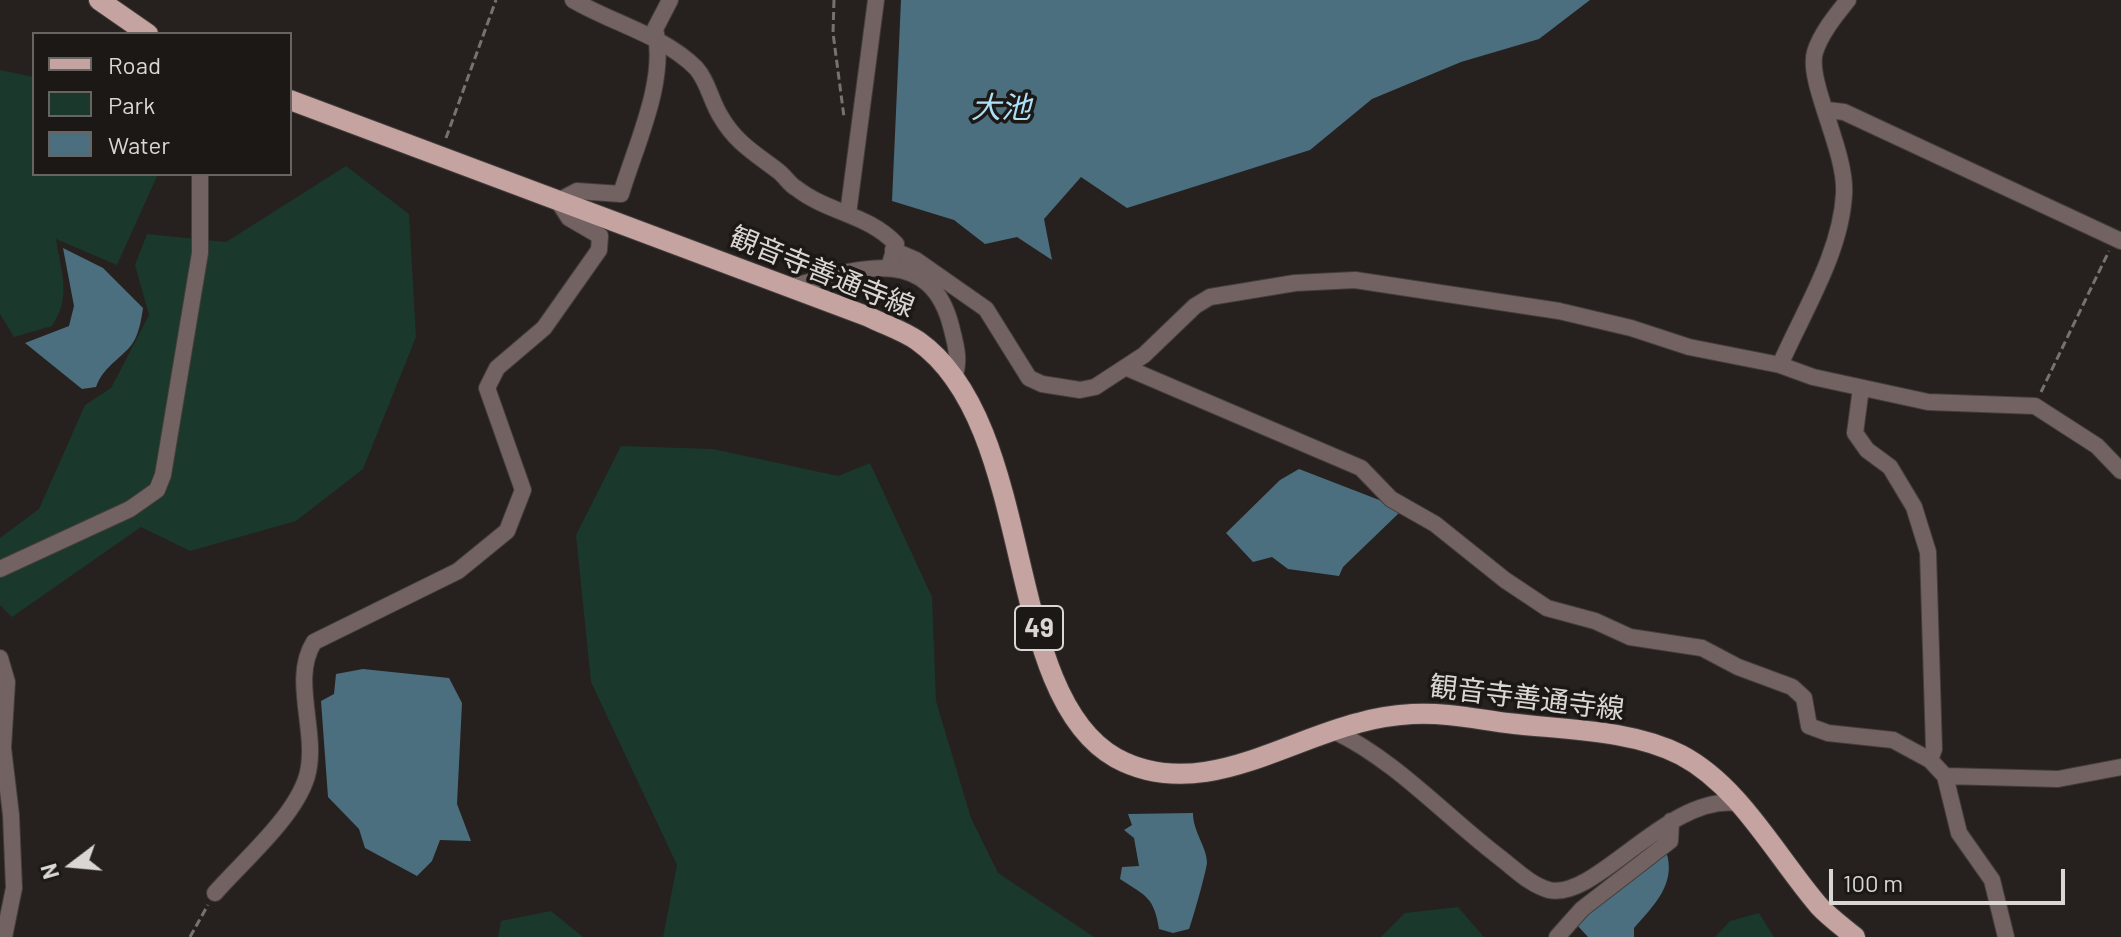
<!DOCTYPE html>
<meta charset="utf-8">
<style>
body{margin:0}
#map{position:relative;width:2121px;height:937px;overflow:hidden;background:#26211e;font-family:Barlow,sans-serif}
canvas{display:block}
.legend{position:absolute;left:32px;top:32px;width:260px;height:144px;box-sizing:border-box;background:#1c1815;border:2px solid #686461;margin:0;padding:10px 14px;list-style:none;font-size:24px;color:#d9d6d4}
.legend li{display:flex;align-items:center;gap:16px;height:40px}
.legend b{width:40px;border:2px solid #686461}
.north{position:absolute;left:32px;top:825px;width:80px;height:80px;-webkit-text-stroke:6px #1c1815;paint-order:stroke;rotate:254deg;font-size:22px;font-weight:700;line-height:32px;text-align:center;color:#d9d6d4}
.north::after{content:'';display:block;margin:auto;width:28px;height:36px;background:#d9d6d4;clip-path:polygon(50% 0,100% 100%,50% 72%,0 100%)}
.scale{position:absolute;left:1829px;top:869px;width:236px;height:36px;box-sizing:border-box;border:4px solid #d9d6d4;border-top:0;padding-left:10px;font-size:24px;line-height:28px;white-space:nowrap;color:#d9d6d4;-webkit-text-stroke:6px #1c1815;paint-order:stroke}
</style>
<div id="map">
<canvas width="2121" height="937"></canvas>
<ul class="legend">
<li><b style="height:10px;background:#c5a3a1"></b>Road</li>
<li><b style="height:22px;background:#1a382b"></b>Park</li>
<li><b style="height:22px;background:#4c6f7f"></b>Water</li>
</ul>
<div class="north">N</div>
<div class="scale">100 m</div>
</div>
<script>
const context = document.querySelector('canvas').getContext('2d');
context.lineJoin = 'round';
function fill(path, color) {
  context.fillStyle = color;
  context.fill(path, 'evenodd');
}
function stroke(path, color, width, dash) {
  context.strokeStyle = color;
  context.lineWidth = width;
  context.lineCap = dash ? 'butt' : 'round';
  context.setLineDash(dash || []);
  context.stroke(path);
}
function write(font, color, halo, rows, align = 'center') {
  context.font = font + ' Barlow,"Noto Sans JP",sans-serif';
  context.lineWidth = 7;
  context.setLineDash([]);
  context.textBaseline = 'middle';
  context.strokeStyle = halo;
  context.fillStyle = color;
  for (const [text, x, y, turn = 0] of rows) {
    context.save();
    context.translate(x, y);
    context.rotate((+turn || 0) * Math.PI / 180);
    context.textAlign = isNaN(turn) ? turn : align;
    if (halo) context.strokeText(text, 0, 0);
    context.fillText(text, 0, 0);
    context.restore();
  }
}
const green = new Path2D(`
 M0,70L34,77V174H158L117,265L56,239C61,272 72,296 52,326L14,337L0,314Z
 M346,166L409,214L416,337L363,469L296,521L190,551L141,527L12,617L0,605V538L39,509L85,405L111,388L149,315L135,265L147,234L226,242Z
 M621,446L713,449L838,476L870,463L932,597L936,701L971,818L998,873L1094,937H663L677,865L591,682L576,535Z
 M1458,907L1484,937H1381L1405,913Z
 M551,911L583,937H498L501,921Z
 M1759,913L1774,937H1715L1730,921Z`);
const water = new Path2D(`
 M901,0H1590L1539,39L1461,62L1372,99L1310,150L1127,208L1081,177L1044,219L1052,260L1017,237L985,244L954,220L892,201Z
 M63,248L103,268L143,308C141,322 138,341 126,351C113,364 103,369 96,387L82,389L25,343L69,326L74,306Z
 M1299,469L1387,503L1399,513L1343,567L1339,576L1288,569L1272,557L1253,562L1226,533L1280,480Z
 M363,669L449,678L462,703L457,804L471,841L440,840L432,861L417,876L365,848L359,829L328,797L321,701L334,694L336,674Z
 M1193,813C1193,832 1206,845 1207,862C1207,869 1192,922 1189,929L1173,933L1159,929C1154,897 1146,896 1120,879L1122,867L1139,866L1134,838L1124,830L1132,825L1128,814Z
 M1666,851C1677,884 1654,905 1634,928V937H1588L1576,924L1591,908Z`);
const path = new Path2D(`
 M834,0L833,33L844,117
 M446,138L496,0
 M2041,392L2109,251
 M190,937L208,905`);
const minor = new Path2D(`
 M573,0C612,23 663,35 696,68C708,81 711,102 721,117C736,143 756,154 778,171C785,176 789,184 796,188C828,213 868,214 896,244L889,267
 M1827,110L1844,112L2121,241
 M848,214L876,0
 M893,250L916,260L986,309L1029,378L1042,384L1080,390L1095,387L1144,355L1195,306L1210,297L1295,283L1355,280L1559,311L1631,328L1689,347L1780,365L1813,377L1928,402L2035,406L2097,446L2121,471
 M791,287C850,271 929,240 951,326C956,345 961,362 953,380
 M1780,365C1803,312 1841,253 1844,194C1847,152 1806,81 1815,52C1821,33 1836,15 1848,0
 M1127,368L1361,468L1391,499L1435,524L1505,580L1547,608L1595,621L1630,637L1702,648L1738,667L1792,687L1804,698L1809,726L1828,733L1893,740L1930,760L1945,776L1959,833L1992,880L2006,937
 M1861,388L1855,433L1867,450L1890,467L1914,507L1928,552L1934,749L1930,760
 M0,569L130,509L157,490L163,475L200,253V174
 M0,658L7,682L3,748L11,815L14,888L4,937
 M1334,731C1397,761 1447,818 1503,860C1517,871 1531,885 1549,890C1596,901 1667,794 1737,803
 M1945,776L2058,779L2121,767
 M215,893C243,861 295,817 307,776C319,733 290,680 314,642L458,571L507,531L523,490L487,388L497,368L544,328L599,250L600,236L569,218L558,201L577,191L621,194C636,144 667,81 655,29L670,0
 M1557,937L1582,909L1670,841L1671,821`);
const major = new Path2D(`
 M99,0L148,34
 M290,100L869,317C885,325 904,331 918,341C1038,426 1001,694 1116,758C1197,802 1280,743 1358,723C1375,718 1395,715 1412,714C1444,712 1476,719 1507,723C1563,730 1630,729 1681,755C1740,786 1776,856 1819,906C1829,917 1843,927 1855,937`);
const shields = [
 [1039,628,48]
];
const shieldNames = [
 ["49",1039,628]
];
const streetNames = [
 ["観音寺善通寺線",822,272,22],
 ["観音寺善通寺線",1527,698,7]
];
const waterNames = [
 ["大池",1001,108]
];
fill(green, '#1a382b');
fill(water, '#4c6f7f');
stroke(minor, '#433e3b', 18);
stroke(major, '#433e3b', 22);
stroke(path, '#76726f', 3, [8, 4]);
stroke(minor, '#736262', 16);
stroke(major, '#c5a3a1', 20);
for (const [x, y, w] of shields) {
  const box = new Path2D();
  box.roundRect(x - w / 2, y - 22, w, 44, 6);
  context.fillStyle = '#1c1815';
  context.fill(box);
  stroke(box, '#d9d6d4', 2);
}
write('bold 26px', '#d9d6d4', null, shieldNames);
write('28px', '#d9d6d4', '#1c1815', streetNames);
write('italic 30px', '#addff8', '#1c1815', waterNames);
</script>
